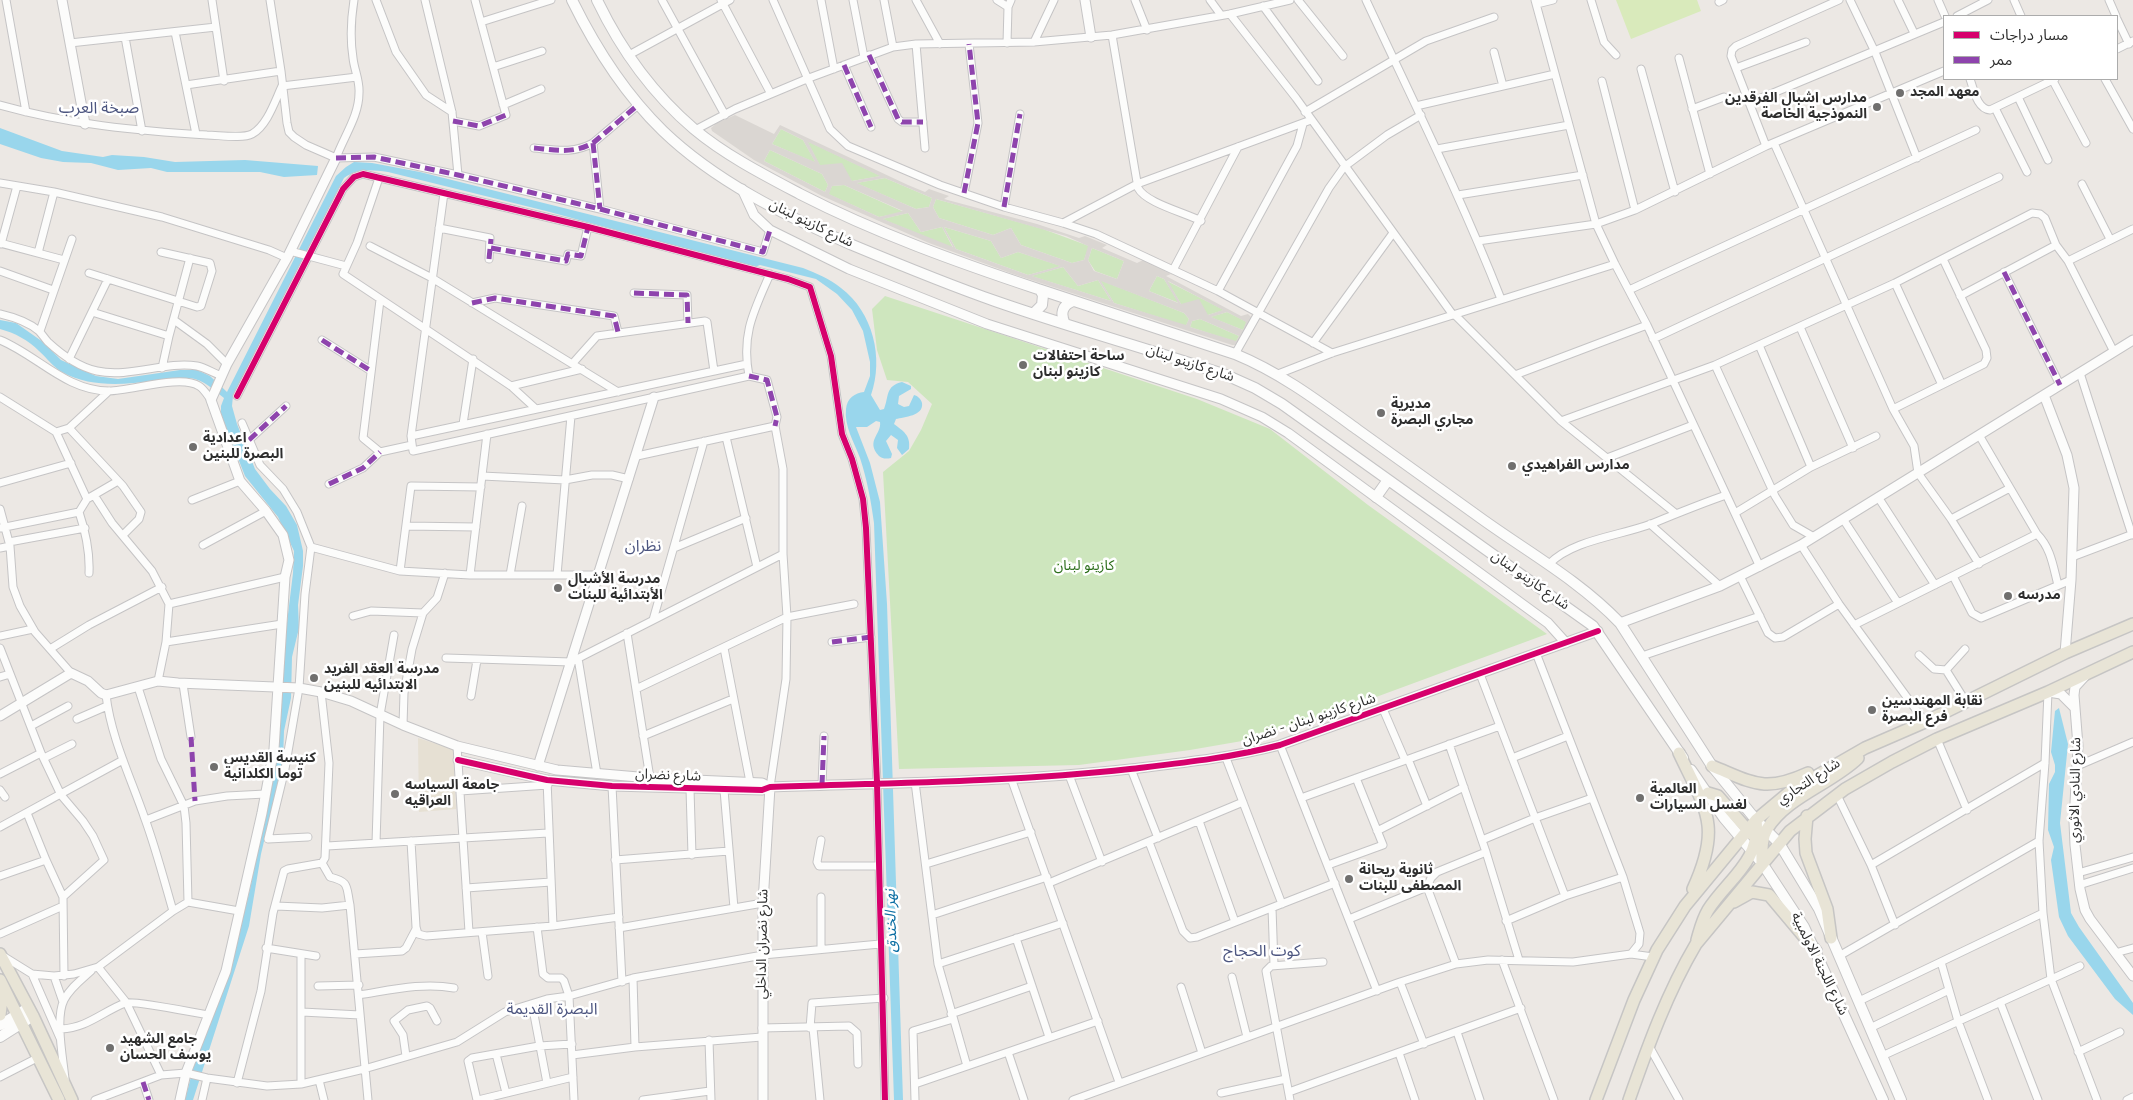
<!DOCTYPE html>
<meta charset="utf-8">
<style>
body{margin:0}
#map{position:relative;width:2133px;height:1100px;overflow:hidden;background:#ece8e4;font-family:"Nunito Sans","Noto Sans Arabic",sans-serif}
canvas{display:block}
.legend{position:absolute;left:1943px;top:15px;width:175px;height:65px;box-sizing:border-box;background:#fff;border:1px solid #ababab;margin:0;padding:6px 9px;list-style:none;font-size:15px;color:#2e2e2e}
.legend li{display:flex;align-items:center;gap:10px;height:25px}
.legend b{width:25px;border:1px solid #ababab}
</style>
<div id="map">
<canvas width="2133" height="1100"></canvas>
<ul class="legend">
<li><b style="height:6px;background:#d6006c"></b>مسار دراجات</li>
<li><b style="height:6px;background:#8e44ad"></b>ممر</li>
</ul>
</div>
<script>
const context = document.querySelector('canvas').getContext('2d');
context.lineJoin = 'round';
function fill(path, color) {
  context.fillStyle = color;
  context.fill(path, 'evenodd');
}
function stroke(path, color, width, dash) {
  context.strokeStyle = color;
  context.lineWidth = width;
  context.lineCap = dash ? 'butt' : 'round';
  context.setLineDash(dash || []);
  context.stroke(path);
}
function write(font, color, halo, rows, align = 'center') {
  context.font = font + ' "Nunito Sans","Noto Sans Arabic",sans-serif';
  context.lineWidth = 5;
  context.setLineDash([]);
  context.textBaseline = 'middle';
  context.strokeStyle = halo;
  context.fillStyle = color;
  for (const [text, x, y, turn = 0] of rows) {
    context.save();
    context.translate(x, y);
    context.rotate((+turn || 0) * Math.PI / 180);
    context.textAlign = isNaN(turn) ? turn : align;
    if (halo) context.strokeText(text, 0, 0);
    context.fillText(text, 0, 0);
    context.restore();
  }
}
const education = new Path2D(`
 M418,738L453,749L456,809L419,812Z`);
const green = new Path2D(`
 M781,129L803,140L816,163L772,144Z
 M807,141L881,176L852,181L820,166Z
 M770,150L822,174L828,185L825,192L764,161Z
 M885,178L932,198L929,207L916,209L856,183Z
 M844,185L904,212L879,217L828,194L832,186Z
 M936,199L1043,229L1089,246L1084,260L1072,263L1021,245L1011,228L993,235L939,218L933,207Z
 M908,213L921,232L942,227L953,248L882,219Z
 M944,227L991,241L1001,258L1018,252L1061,266L1028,275L956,249Z
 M1092,248L1124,261L1117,279L1095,271L1088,260Z
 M1063,267L1078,286L1098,280L1111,301L1031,276Z
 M1157,276L1164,279L1179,303L1149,291Z
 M1100,280L1184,313L1189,319L1186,326L1114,303Z
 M1167,281L1224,310L1208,315L1181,304Z
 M885,296L1197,399L1270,429L1368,505L1547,634L1330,714L1242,741L1190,750L1079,765L899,769L883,472L909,451L921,430L932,404L908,382L887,380L877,350L872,309Z
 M1227,312L1247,322L1243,330L1210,317Z
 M1200,319L1239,336L1236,342L1190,327L1192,321Z`);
const pitch = new Path2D(`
 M1616,0H1697L1701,11L1631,39Z`);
const plaza = new Path2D(`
 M735,115L774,134L780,125L908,185L925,192L929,189L949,196L944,199L1037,224L1079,238L1085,236L1107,245L1102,248L1137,263L1143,260L1158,267L1171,274L1166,276L1241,316L1248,314L1252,318L1236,345H1232L1013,274L929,243L822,196L754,160L712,131L711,128L717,123ZM781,129L803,140L815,162L772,144ZM808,142L880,176L852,181L842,163L820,165ZM770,150L822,174L828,185L825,192L764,161ZM885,178L932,198L929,207L916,209L857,183ZM844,185L903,211L879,217L829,194L832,186ZM936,199L1066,236L1088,246L1084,260L1072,263L1021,245L1011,228L993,235L939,218L933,207ZM908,213L921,232L942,227L953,247L883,219ZM944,227L991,241L1001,258L1018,252L1060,266L1028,275L956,249ZM1092,248L1124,261L1117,279L1094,271L1088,260ZM1063,267L1078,286L1098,280L1111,301L1032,276ZM1157,276L1164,279L1178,303L1149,291ZM1101,281L1184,313L1189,319L1186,325L1114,303ZM1168,281L1223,310L1208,315L1199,299L1181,304ZM1227,312L1246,322L1243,330L1211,317ZM1200,319L1239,336L1236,341L1190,327L1192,321Z`);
const water = new Path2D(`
 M0,128L62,151L103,157L112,155L144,157L175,162L245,160L318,166L317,175L284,177L260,172H167L151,168L118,170L91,163L63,162L41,158L0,144Z
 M354,162L372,163L420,172L803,268C816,273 830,279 841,288C873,312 884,358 871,395L880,410L884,409C889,397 885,386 902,382L911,386V389L899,396L898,404L904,407L909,406L914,395C918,396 921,399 922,403C924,416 904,417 896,419L894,424C903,431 911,435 909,449L902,455L897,448L898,440L891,435L886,441L892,454L891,458C886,459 883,459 879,456C865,441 882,434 880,422L876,421L867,427H856L870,463L880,502L887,604L903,1100H894L874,523C871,501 867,479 860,458C854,442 844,426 846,409C847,398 855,393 864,392L870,376V362L863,331L852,310L837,294L816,279L760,265L755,267L727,260L546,211L388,172C371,170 359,168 344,178L233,396L232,406L237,424L255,469L270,489L286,506L297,525L303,551V566L298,605L299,628L292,657L291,698L284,731L283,761L261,854L249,926L193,1100H185L193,1069L237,942L250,889L267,807L284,647L293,573L294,551L278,517L245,476L221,415V406L224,398C214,390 204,380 190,378C148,379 102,394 62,372C53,367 47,358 39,351C28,340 15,333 0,329V320L16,323L43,342L61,360L96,376L118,379L180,370H197L210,376L227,392L336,176L346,167Z
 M2059,708L2068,744L2060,823L2071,913L2079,927L2133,1003V1015L2115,999L2068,936L2059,917L2051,860L2054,847L2048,830L2049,784L2055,772V765L2051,752L2055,711Z`);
const minor = new Path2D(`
 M6,0L26,112
 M212,0L224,81
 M270,0L281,71L287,123L289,132L294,137L306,145L336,158L374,157L458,175L600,209L763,252L770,230
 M376,0L396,52L426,95L452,112
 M425,0L452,112L458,175
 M662,0L725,115
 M721,0L771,94
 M773,0L830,129L848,146L940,185L1004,207L1063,223L1096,234L1218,291L1332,353
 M821,0L834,69
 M853,0L864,57
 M884,0L893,47
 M916,0L940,44
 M997,0L1008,7
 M1135,0L1147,30
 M1210,0L1221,15
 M1298,0L1343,56
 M1366,0C1412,99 1461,197 1501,299
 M1535,0L1596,224L1615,264L1647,325L1760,567
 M1591,0L1604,42L1616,55
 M1850,0L1875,52L1917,158
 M1898,0L1914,33
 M1938,0L1945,16
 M2014,0L2021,16
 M2109,0L2116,16
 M1719,2L1723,0
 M1537,4L1553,0
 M1263,6L1318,81
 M1230,14L1296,98L1453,315
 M1957,16L1988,0
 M2117,19L2129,44
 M481,22L551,0
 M175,32L196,134
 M1112,35L1138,188C1146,203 1183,212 1201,221
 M125,37L142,131
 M1034,42L1054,0
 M70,43L216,27
 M1007,43L1008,7L1011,0
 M916,44L925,148
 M2117,49L2133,41
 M1494,52L1503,86
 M629,55L730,0
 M869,55L898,119L902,122H923
 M1679,58L1710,174
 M844,65L871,127
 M493,67L542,51
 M1736,68L1806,42
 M1641,69L1675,192
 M1970,79C1974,90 1977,109 1990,110L2055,79
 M2052,79L2086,143
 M2105,79L2133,129
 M1602,81L1635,210
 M186,85L281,71
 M2018,97L2048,160
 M1749,103L1944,22
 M0,105C67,124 137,131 207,135C218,135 243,139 252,134C267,126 275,101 282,86L357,77
 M503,105L541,89
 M1416,106L1555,74
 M1995,108L2027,172
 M1692,109L1724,97
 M1305,112L1426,41L1494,17
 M453,121L479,126L506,115L475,0
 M695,130L735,109L809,78L893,47L916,44L1034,42L1112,35L1230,14L1290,0
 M593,143L600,209
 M1774,143L1893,409L1914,446L1918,473L1951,519L1979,564
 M1766,146L1731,56L1732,50L1736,46L1839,0
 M534,148C556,150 573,154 593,143L638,105
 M1437,149L1569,125
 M336,158C344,136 359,116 359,93C360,81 354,69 353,58C350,39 351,19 354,0
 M379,178L357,243L343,274L511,386L536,409
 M0,183L54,192L162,217L269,250L287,258
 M2082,184L2110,239
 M444,193L411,436L413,451L749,376L767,380L777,417L775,426L783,469V554L787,617L786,679L770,787
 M964,193L978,123L969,44
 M1458,195L1583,175
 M1004,207L1020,114
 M1063,223L1137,184L1311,120
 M439,228L490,238L489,259
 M1478,241L1596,224L1635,210L1766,146L1944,71
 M0,243L64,260
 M1,244L17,186
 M370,246L432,278L618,392
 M491,248L566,261L568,254L581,256L588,227
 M290,251L346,266
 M38,253L54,192
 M2068,261L2133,229
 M1173,270L1238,147
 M0,271L53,290
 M2004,272L2060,385
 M89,273L197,307L201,306L212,271L210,263L161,252
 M1895,283L1942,385
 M1629,290L1976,130
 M1218,291L1297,146L1303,124
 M634,293L687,295L688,323
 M1960,296L2056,245
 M380,300L363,438L380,452
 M472,303L495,298L614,316L618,332
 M92,312L169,336
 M0,314C13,317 28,322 39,331C42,334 45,339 48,342C62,355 79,367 97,371C130,378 165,361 197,366C206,368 213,373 222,376
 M1456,316L1561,421L1675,513
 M174,320L207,344L227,364
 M1800,327L1853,448
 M40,331L72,239
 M1653,339L1999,177
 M0,340C37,355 66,391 109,391C131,391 181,374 199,386C204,389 208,396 211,400
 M322,340L371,371
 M1313,343L1393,233
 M1759,345L1811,467
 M1235,354L1329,188L1344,167L1387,135L1421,115
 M69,359L108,279
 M573,363L597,336L705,321L707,322L714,371
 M1715,365L1775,496L1793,525L1814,537
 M162,368L169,336L190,258
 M2080,373L2132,535
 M1278,374L1332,353L1615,264
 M1515,375L1647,325
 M749,376C741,334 754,311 770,274
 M511,386L582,369
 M237,396L343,189L354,177L363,174L588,227L788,279L810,287L831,356L842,434L852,459L863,499L866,528L877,783L885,1100
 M0,397L56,432L87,499
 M1893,409L1984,364L1987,358L1986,350L1943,259
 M1561,421L1715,365L1895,283L2032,213L2040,214L2045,218L2056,245L2068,261L2114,352
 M242,423L260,465L283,489L297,512L311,547L305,594L299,688L285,769L268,839L308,837
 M463,424L473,359
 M69,428L123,486L141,512L139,519L123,535
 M56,432L69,428L109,391
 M1979,435L2037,534C2051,548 2053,566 2058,585
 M411,436L747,364
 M726,437L757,567
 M249,440L286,406
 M637,456L775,426
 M1607,458L1693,425
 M482,476L565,480L592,475H612L629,479
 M0,483L71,463
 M329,484L363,468L380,452L412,445
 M94,495L112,523L152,571L169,604L166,642L158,681
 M1878,497L1935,585
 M192,500L240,481
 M0,509L10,546L13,587L20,606L35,632L71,673
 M79,512C86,533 90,552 89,573
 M1735,513L1811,467L1876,436
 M1843,519L1898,603
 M1951,519L2010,488
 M1650,524L1720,586
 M406,526L476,527
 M0,528L79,512L87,499L118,481
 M9,542L85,528
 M203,545L266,511
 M1801,545L1839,604L1925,722
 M311,547L400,571L470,575H600
 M0,548L10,546
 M674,548L746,518
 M2072,557L2133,534
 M1549,564C1572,540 1619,536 1651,524C1676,514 1700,504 1726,495
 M400,571L411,486L481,487
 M470,575L487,434
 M510,575L522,506
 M557,575L571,416
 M1740,576L1768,633L1775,638L1783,637L1839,604
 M1953,576L1972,613L1981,618L2071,580
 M169,604L285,577
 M353,616L371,611L423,613
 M653,620L704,441
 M1854,625L2037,534
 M627,633L650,778
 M0,636L33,629
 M166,642L282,624
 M832,642L871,637
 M0,648L41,753L61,795L83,821L93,836L104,860L63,897
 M724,648L750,782
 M50,649L89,625L162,587
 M1919,655L1934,669L1946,670L1965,649
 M1642,656L1760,616
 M446,658L571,662L783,554
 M578,658L597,774
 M1946,670L1966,702
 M1480,674L1565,896
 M0,677L10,674
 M183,684L191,737
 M138,687L161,759L184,806L186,823L188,902
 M636,689L787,617L854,604
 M2048,692L2045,763L2039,841L2043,913L2051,979L2097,1100
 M106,695C111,738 131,778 145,819C156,849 164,880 173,911
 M471,696L477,660
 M1383,709L1405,760
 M77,719L107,706
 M403,725L404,693L412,649L423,613L437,598L445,573
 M31,726L68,706
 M643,736L733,699
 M1937,739L1967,810
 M1449,744L1486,852L1519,960
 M1280,745L1377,991
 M457,746L469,932
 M44,758L72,744
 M1226,758L1282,904
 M1512,758L1568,736
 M1408,759L1427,806
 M2077,766L2133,742
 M1131,769L1158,838
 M0,774L41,753
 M1069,775L1102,862
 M1011,778L1119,1082
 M547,780L553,926
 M915,782L938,964L967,1066
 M822,785L824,736
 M612,786L622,982
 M690,789L692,855
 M0,790L5,797
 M724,790L734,908
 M460,791L548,785
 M1837,795L1871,865L1895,925
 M1301,798L1500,726
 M27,813L46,860L63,897L64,976
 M146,820L195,801L227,796L265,794
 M1199,821L1235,922
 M0,827L123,760
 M1377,831L1464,787
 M821,840L817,862L819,866H878
 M1482,840L1535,818L1592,798
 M411,841L416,927L418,934L426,936L553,926L619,917
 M1149,842L1183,931L1190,938L1197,937L1335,883
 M376,843L380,715L394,635
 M327,846L548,833
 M615,860L729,851
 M322,863L330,877C350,882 346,886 350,905L368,1100
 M926,864L1031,832
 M1328,865L1383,845L1356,778
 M1871,865L2045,763
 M2078,873L2133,857
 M0,876L46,860
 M1049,883L1243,802
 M2079,885L2133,868
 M466,888L551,882
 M821,897V948
 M276,906L322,908L350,905
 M1272,908L1274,965
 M932,915L1047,877
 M1349,919L1427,887
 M1506,921L1565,896L1623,877
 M537,927L543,974L548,978H561L564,981L569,996L574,1100
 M619,928L763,903
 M482,932L488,976
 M0,934L63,906
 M1016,938L1049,1037
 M266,948L316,956
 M2115,953L2133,948
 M355,954L402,951L406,948L416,929
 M1631,954L1653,957
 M3,956L32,974L54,976L74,974L98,967L173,911L188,902L239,911
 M1839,956L2039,841
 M1502,960L1554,1100
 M1941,962L1958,1021L1988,1100
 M938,964L1063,923
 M1456,964L1427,887L1431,878L1437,872L1486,852
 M98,967L126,1002L161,1075L186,1073L207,1078L267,1086L301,1084L364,1069L457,1042L505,1012L547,999L569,996L633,978L763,955L880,944
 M32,974L60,1038
 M54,976L63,1002
 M1232,977L1247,1037
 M633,978L635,1047
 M1400,982L1424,1044
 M318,986L359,985
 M1181,987L1202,1053
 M359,995C391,990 423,982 454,988
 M1859,1001L2043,913
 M2000,1002L2038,1100
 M532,1004L547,1083
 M302,1012L360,1015
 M951,1014L1032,986
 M762,1028L849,1026L857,1033L858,1064
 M810,1028L812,1003L884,998
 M813,1028L820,1100
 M1870,1028L1949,990
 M61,1029C87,1028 102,1012 125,1003C133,1000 195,1013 209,1015
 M1457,1032L1480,1100
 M709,1040L711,1100
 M1649,1046L1679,1100
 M1008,1052L1024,1100
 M2078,1052L2120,1032
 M1399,1053L1415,1100
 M496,1054L506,1093
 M572,1055L635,1047L762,1037
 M406,1056L403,1035L394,1021L408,1010L427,1006L430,1008L437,1021
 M1882,1056L2080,966
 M0,1077L39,1057
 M65,1079C63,1058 55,1018 64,1000C70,988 81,980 91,971
 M319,1080L324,1100
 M143,1082L149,1100
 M237,1083L261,991L273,913L283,875L284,871L288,869L322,863L325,858L329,763L321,692
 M301,1084V954
 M915,1084L1098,1021
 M1289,1092L1521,1008
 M1221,1093L1286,1079
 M95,1100L161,1075
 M202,1100L207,1078
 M477,1100L468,1061L472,1058L539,1046L572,1044
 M478,1100L573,1077
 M643,1100L710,1091
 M915,1100L913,1031L953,1019
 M1073,1100L1400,982L1456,964L1488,960L1573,962L1631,954L1639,944L1640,933L1623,877L1536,653
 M1290,1100L1266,971L1271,966L1323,962
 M2127,1100L2133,1097`);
const tertiary = new Path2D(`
 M62,0L85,124
 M1085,0L1091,37
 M742,189L754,215L770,230L849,269L987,324L1221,399L1262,417L1288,433L1548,623L1566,643
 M2044,395L2067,455L2074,488L2071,580L2065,653
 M1620,623L1720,586L1801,545L2133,340
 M2086,675L2075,687L2074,695L2078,746L2074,822L2075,845L2080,889L2085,910L2090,919L2133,976
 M2048,692L2061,694L2075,708
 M0,716L71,673L88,681L101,693L106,695L158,681L178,683L299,688L321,692L351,701L403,725L457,746L557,770L650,778L762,783L770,787
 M458,760L547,780L612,786L762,790L770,787C890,783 1011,782 1130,769C1181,763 1230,758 1280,745L1598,631
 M538,766L654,397
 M180,1100L186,1073L226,971L262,813L274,749L285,577L289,560L283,535L266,511L240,481L211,400L227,364L287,258L336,158
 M763,1100V903L770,787`);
const secondary = new Path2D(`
 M572,0C596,49 624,93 663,131C715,181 784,215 850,244C898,264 946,284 995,301C1072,328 1150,349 1226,375L1255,388L1282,404L1593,626L1683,758
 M597,0C620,48 653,94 694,129C725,155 764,175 800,194C876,233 957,262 1038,289C1104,311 1170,333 1235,354C1281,373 1318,401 1358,430C1397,458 1436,486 1475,514C1524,550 1578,579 1620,623L1712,766L1756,820L1779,843L1819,909L1901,1100
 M1033,314L1042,305L1043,295L1040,290
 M1065,324C1060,314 1062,305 1073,301
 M1376,497L1388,480
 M1691,770L1724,818L1762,863L1804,927L1883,1100
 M0,1025L28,1008
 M0,1037L33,1016`);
const primary = new Path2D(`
 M1679,753C1706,810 1722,826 1693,889
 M1712,766C1754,783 1764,793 1808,773
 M1708,793L1718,796L1751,834
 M1807,816L1805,839L1806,853L1827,909L1831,938
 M1762,863C1762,852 1761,839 1767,829C1786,797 1833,783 1858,758
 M1734,902L1752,892L1769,895L1816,951
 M1697,940C1700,930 1702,920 1708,910C1728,879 1761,861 1756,820
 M0,954L33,1016L72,1100
 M0,980L59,1100
 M0,1015L3,990
 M1596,1100L1634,1000L1657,950L1685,906L1756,820L1792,790L1865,748L1925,722L2065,653L2133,624
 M1629,1100C1648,1046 1667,993 1696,944L1790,831L1845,789L1892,762L1937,739L2048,692L2133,652`);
const quiet = new Path2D(`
 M869,55L898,119L902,122H923
 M844,65L871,127
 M453,121L479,126L506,115
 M593,143L600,209
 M534,148C556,150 573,154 593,143L638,105
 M336,158L374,157L458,175L600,209L763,252L770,230
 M964,193L978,123L969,44
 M1004,207L1020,114
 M491,248L566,261L568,254L581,256L588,227
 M489,259L491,239
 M2004,272L2060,385
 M634,293L687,295L688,323
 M472,303L495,298L614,316L618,332
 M322,340L371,371
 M749,376L767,380L777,417L775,426
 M249,440L286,406
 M329,484L363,468L380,452
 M832,642L871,637
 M191,737L195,801
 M822,785L824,736
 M143,1082L149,1100`);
const cycleway = new Path2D(`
 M237,396L343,189L354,177L363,174L588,227L788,279L810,287L831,356L842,434L852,459L863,499L866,528L877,783L885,1100
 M458,760L547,780L612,786L762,790L770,787C890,783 1011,782 1130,769C1181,763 1230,758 1280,745L1598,631`);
const markers = [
 [1900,93,5,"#706f6e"],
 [1877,107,5,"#706f6e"],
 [1023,365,5,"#706f6e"],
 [1381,413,5,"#706f6e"],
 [193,447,5,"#706f6e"],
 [1512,466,5,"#706f6e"],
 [558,588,5,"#706f6e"],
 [2008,596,5,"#706f6e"],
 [314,678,5,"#706f6e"],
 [1872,710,5,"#706f6e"],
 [214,767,5,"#706f6e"],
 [395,794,5,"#706f6e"],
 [1640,798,5,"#706f6e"],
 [1349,879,5,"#706f6e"],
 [110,1048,5,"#706f6e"]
];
const poiNames = [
 ["معهد المجد",1910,93],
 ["مدارس اشبال الفرقدين",1867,99,"right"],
 ["النموذجية الخاصة",1867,115,"right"],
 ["ساحة احتفالات",1033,357],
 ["كازينو لبنان",1033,373],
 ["مديرية",1391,405],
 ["مجاري البصرة",1391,421],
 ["اعدادية",203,439],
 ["البصرة للبنين",203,455],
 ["مدارس الفراهيدي",1522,466],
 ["مدرسة الأشبال",568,580],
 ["الأبتدائية للبنات",568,596],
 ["مدرسه",2018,596],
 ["مدرسة العقد الفريد",324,670],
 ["الابتدائيه للبنين",324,686],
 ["نقابة المهندسين",1882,702],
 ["فرع البصرة",1882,718],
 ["كنيسة القديس",224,759],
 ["توما الكلدانية",224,775],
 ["جامعة السياسه",405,786],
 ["العراقيه",405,802],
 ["العالمية",1650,790],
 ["لغسل السيارات",1650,806],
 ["ثانوية ريحانة",1359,871],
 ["المصطفى للبنات",1359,887],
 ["جامع الشهيد",120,1040],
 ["يوسف الحسان",120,1056]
];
const streetNames = [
 ["شارع كازينو لبنان",811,224,26],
 ["شارع كازينو لبنان",1190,364,18],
 ["شارع كازينو لبنان",1530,581,35],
 ["شارع كازينو لبنان - نضران",1309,720,-18],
 ["شارع نضران",668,776,2],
 ["شارع التجاري",1809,782,-33],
 ["شارع النادي الاثوري",2076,790,-89],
 ["شارع نضران الداخلي",763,944,-89],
 ["شارع اللجنة الاولمبية",1819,964,64]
];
const parkNames = [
 ["كازينو لبنان",1084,567]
];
const waterNames = [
 ["نهر الخندق",892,921,-92]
];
const quarterNames = [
 ["صبخة العرب",99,109],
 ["نظران",643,547],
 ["كوت الحجاج",1262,952],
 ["البصرة القديمة",552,1010]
];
fill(education, '#e6e0d3');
fill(green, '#cee6be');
fill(pitch, '#d9eabb');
fill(plaza, '#dad6d2');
fill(water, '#99d6ec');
stroke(minor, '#c5c4c5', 9);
stroke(tertiary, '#c5c4c5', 11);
stroke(secondary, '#c5c4c5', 12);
stroke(primary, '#c6c5c4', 14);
stroke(minor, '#fcfcfb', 7);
stroke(tertiary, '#fcfcfb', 9);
stroke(secondary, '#fcfcfb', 10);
stroke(primary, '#e8e4d6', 11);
stroke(quiet, '#8e44ad', 5, [10, 5]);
stroke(cycleway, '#d6006c', 6);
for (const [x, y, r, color] of markers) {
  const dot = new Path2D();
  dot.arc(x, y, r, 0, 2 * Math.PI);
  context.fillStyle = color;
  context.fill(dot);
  stroke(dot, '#fff', 2);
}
write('bold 14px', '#2e2e2e', '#fff', poiNames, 'left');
write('14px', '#2e2e2e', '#fff', streetNames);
write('14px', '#2c6e1b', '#fff', parkNames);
write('italic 15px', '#0d6fa3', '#fff', waterNames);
write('16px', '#4d5680', '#fff', quarterNames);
</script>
